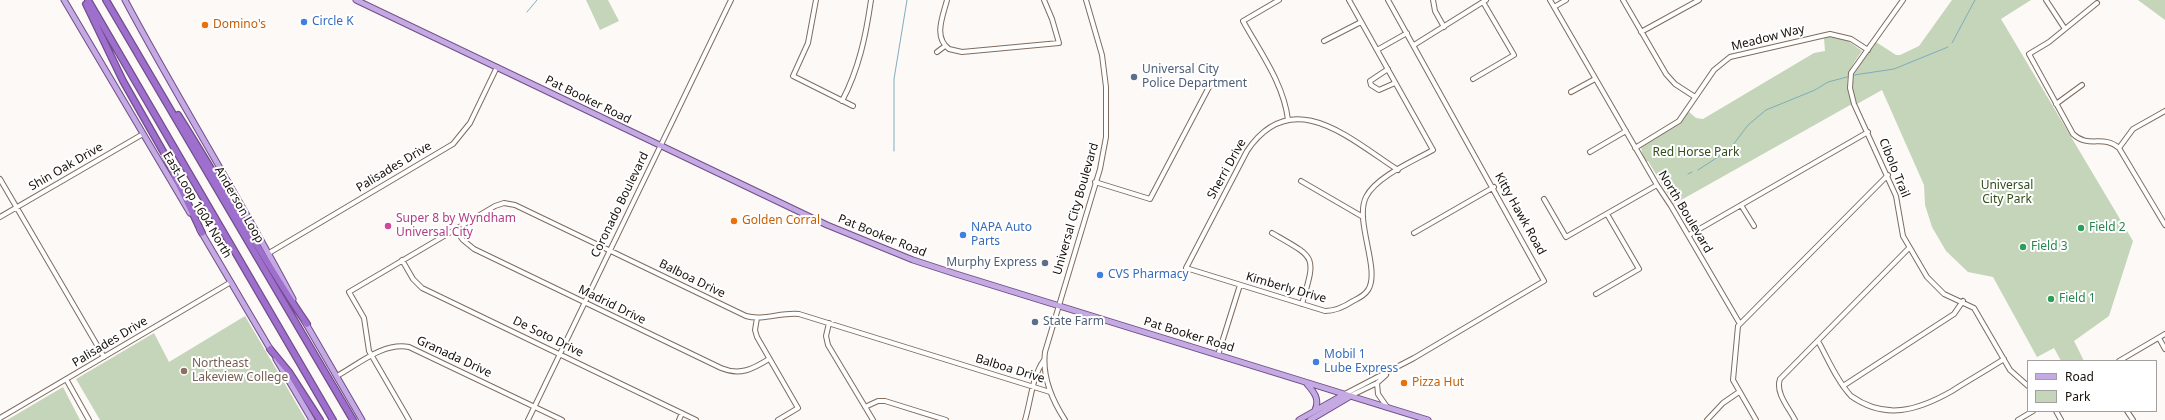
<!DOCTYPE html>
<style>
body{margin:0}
#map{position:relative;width:2165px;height:420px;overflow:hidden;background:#fdf9f6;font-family:"Noto Sans",sans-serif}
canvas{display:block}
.legend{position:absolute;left:2027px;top:360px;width:130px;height:52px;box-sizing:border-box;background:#fff;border:1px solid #a29f9d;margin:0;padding:5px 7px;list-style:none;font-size:12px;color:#17100b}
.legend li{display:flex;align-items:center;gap:8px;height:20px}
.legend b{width:20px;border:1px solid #a29f9d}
</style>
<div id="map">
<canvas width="2165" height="420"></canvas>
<ul class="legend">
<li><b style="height:5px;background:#c5a9e2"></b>Road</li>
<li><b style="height:11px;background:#c4d5b9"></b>Park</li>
</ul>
</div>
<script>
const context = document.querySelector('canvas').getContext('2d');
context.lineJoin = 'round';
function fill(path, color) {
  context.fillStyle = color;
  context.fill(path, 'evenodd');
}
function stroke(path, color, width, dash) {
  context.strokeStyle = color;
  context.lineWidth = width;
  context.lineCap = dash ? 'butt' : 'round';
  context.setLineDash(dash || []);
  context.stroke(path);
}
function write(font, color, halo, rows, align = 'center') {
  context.font = font + ' "Noto Sans",sans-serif';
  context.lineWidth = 4;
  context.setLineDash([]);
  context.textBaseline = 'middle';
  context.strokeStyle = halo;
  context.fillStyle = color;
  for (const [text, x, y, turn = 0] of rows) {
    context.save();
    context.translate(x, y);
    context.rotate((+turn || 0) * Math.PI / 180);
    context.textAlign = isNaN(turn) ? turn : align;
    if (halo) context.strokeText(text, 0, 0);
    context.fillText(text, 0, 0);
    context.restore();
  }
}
const green = new Path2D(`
 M586,0H608L619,21L600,30Z
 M1952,0H2031L2001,19L2133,241L2109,316L2074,341L2084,361H2061L2054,348L2037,357L1993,277L1968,272L1946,251L1932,227L1925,205L1924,185L1882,90L1857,104C1845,74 1859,66 1876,42L1896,55H1900L1919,46Z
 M2138,0H2165V20Z
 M1834,36L1848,41L1862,51C1848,70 1843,81 1852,104L1674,204L1648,161L1644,163L1641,147L1678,124L1688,111L1696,118L1703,119L1814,53L1825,51L1824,38Z
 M245,316L306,420H100L76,379L154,333L169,362Z
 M63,387L80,420H7Z`);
const stream = new Path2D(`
 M527,12L537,0
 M1952,43L1975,0
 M1854,75L1894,69L1948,47
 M894,151V79L907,0
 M1698,170L1730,149L1748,125L1766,110L1815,90L1828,82L1847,77
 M1688,174L1692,172`);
const minor = new Path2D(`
 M816,0L808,43L793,76L853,106
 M947,0C943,16 933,37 949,49L962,52L1059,43L1052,19L1044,0
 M1279,0L1243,21C1260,52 1284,84 1288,120
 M1349,0L1433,150C1413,161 1376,177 1366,197C1354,221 1381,270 1368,290C1364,296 1359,298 1353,301C1344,307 1336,311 1325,311L1186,268L1247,151C1292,84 1350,139 1398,170
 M1433,0L1435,11L1444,27
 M1550,0L1657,185L1671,206L1740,324
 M1623,0L1666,74L1675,84L1695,97
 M1903,0L1851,73L1850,88L1854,104L1896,196L1903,236L1927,277L1944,294L1974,308L2010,370L2028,386
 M2046,0L2065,29
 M2097,3L2049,42L2029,54L2073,134C2089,149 2103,134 2119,148L2165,225
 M1554,7L1566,0
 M1641,32L1699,0
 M1324,41L1361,22
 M1414,45L1486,0
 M1377,50L1407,33
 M937,52L945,46
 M1388,69L1370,81L1371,85L1379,90L1395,83
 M1473,79L1514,55L1483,2
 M1571,92L1595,79
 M842,101C859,69 866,35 871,0
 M2056,104L2082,85
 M1635,148L1679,121L1714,70L1730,57L1830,34L1851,39L1868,50
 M2119,148L2133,129L2165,111
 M1590,152L1626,131
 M0,179L104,357
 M1301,181L1363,217
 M1095,182L1150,199L1209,87
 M1544,199L1566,237L1657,185
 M1741,205L1754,226
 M0,217L143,134
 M455,229L463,240L474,249L721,368C740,376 753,369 769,359
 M1272,233C1317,259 1316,255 1302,304
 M1414,233L1494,187
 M1689,235L1868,132
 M269,253L453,144L470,123L497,67
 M402,260L413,279L422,288L696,420
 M1596,294L1639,269L1607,214
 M757,318L755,330L757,337L798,408L778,420
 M829,323L826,336L828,345L873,420
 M2159,338L2165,349
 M1818,341C1828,359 1837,381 1851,396C1885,420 1917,411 1952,391C1969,380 1987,370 2004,359
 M1218,355L1240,285
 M2119,361L2165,334
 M337,376C359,364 383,342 409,347L562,420
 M66,379L89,420
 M1377,383L1378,394L1387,407
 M1843,386L1954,314L1963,301
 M1343,395L1414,358L1544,281L1388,0
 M1350,396L1377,383L1386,375
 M865,407L878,401H885L946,420
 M2056,411L2061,420
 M2127,411L2133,420
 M0,418L231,282
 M409,420L369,351L364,318L349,292L495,206L504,203L515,205L746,316C763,321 781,312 799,314L1050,392
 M528,420L731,0
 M679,420L682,413
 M1025,420C1031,400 1032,377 1044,360
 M1065,420C1052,400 1042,376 1045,352L1100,169L1106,137V87L1102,55L1086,0
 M1707,420L1723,403L1739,392
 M1756,420L1733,380L1738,326L1888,175
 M1795,420C1789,408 1775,393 1780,379L1909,248
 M2018,420L2033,411`);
const major = new Path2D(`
 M64,0L190,213
 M125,0C179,101 240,198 293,299
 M356,0L827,225L913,260L956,274L1428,420
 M200,230L272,352
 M305,322L362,420
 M276,359L312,420
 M1307,384C1314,392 1320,399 1315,410
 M1299,420L1343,395
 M1310,420L1349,397`);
const highway = new Path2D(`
 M88,0L333,420
 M106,0L353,420
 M86,4L123,81L164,153L202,233
 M178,115C222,184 261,257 307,324
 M270,349L289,372L320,420`);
const markers = [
 [304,22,4,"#3f7fe0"],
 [205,25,4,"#e8710a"],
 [1134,77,4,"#5c6f8a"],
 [734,221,4,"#e8710a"],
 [388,226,4,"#d1479c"],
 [2081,228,4,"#2e9e5b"],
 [963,235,4,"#3f7fe0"],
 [2023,247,4,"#2e9e5b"],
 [1045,263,4,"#5c6f8a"],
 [1100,275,4,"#3f7fe0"],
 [2051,299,4,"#2e9e5b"],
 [1035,322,4,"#5c6f8a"],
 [1316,362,4,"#3f7fe0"],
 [184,371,4,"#8d6e63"],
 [1404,383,4,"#e8710a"]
];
const shopNames = [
 ["Circle K",312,22],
 ["NAPA Auto",971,228],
 ["Parts",971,242],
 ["CVS Pharmacy",1108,275],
 ["Mobil 1",1324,355],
 ["Lube Express",1324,369]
];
const foodNames = [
 ["Domino's",213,25],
 ["Golden Corral",742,221],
 ["Pizza Hut",1412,383]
];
const streetNames = [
 ["Meadow Way",1768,38,-14],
 ["Pat Booker Road",588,100,26],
 ["Shin Oak Drive",66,167,-30],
 ["Palisades Drive",394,167,-31],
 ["Cibolo Trail",1894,168,68],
 ["Sherri Drive",1227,169,-61],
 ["East Loop 1604 North",197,205,59],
 ["Anderson Loop",239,205,60],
 ["Coronado Boulevard",620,205,-64],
 ["Universal City Boulevard",1076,209,-74],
 ["North Boulevard",1685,212,59],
 ["Kitty Hawk Road",1520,214,61],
 ["Pat Booker Road",882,236,22],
 ["Balboa Drive",692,279,26],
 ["Kimberly Drive",1286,288,16],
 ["Madrid Drive",612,305,26],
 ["Pat Booker Road",1189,335,17],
 ["De Soto Drive",548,337,26],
 ["Palisades Drive",110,342,-31],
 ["Granada Drive",454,357,25],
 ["Balboa Drive",1010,369,17]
];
const serviceNames = [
 ["Universal City",1142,70],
 ["Police Department",1142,84],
 ["Murphy Express",1037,263,"right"],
 ["State Farm",1043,322]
];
const parkNames = [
 ["Red Horse Park",1696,153],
 ["Universal",2007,186],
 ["City Park",2007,200]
];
const hotelNames = [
 ["Super 8 by Wyndham",396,219],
 ["Universal City",396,233]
];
const leisureNames = [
 ["Field 2",2089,228],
 ["Field 3",2031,247],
 ["Field 1",2059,299]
];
const educationNames = [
 ["Northeast",192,364],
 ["Lakeview College",192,378]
];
fill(green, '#c4d5b9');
stroke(stream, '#7eadbb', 1);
stroke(minor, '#7f6c5f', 6);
stroke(major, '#6f4e8a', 7);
stroke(highway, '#6f4e8a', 8);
stroke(minor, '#fff', 4);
stroke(major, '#c5a9e2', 5);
stroke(highway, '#9f6fce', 5.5);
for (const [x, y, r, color] of markers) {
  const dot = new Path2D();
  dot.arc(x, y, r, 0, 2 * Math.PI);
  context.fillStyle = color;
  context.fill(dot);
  stroke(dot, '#fff', 1.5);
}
write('12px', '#366cbe', '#fff', shopNames, 'left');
write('12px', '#c56008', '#fff', foodNames, 'left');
write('12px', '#17100b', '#fff', streetNames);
write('12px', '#4e5e75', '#fff', serviceNames, 'left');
write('12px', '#324d1a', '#fff', parkNames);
write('12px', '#b23c85', '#fff', hotelNames, 'left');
write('12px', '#27864d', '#fff', leisureNames, 'left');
write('12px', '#785e54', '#fff', educationNames, 'left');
</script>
